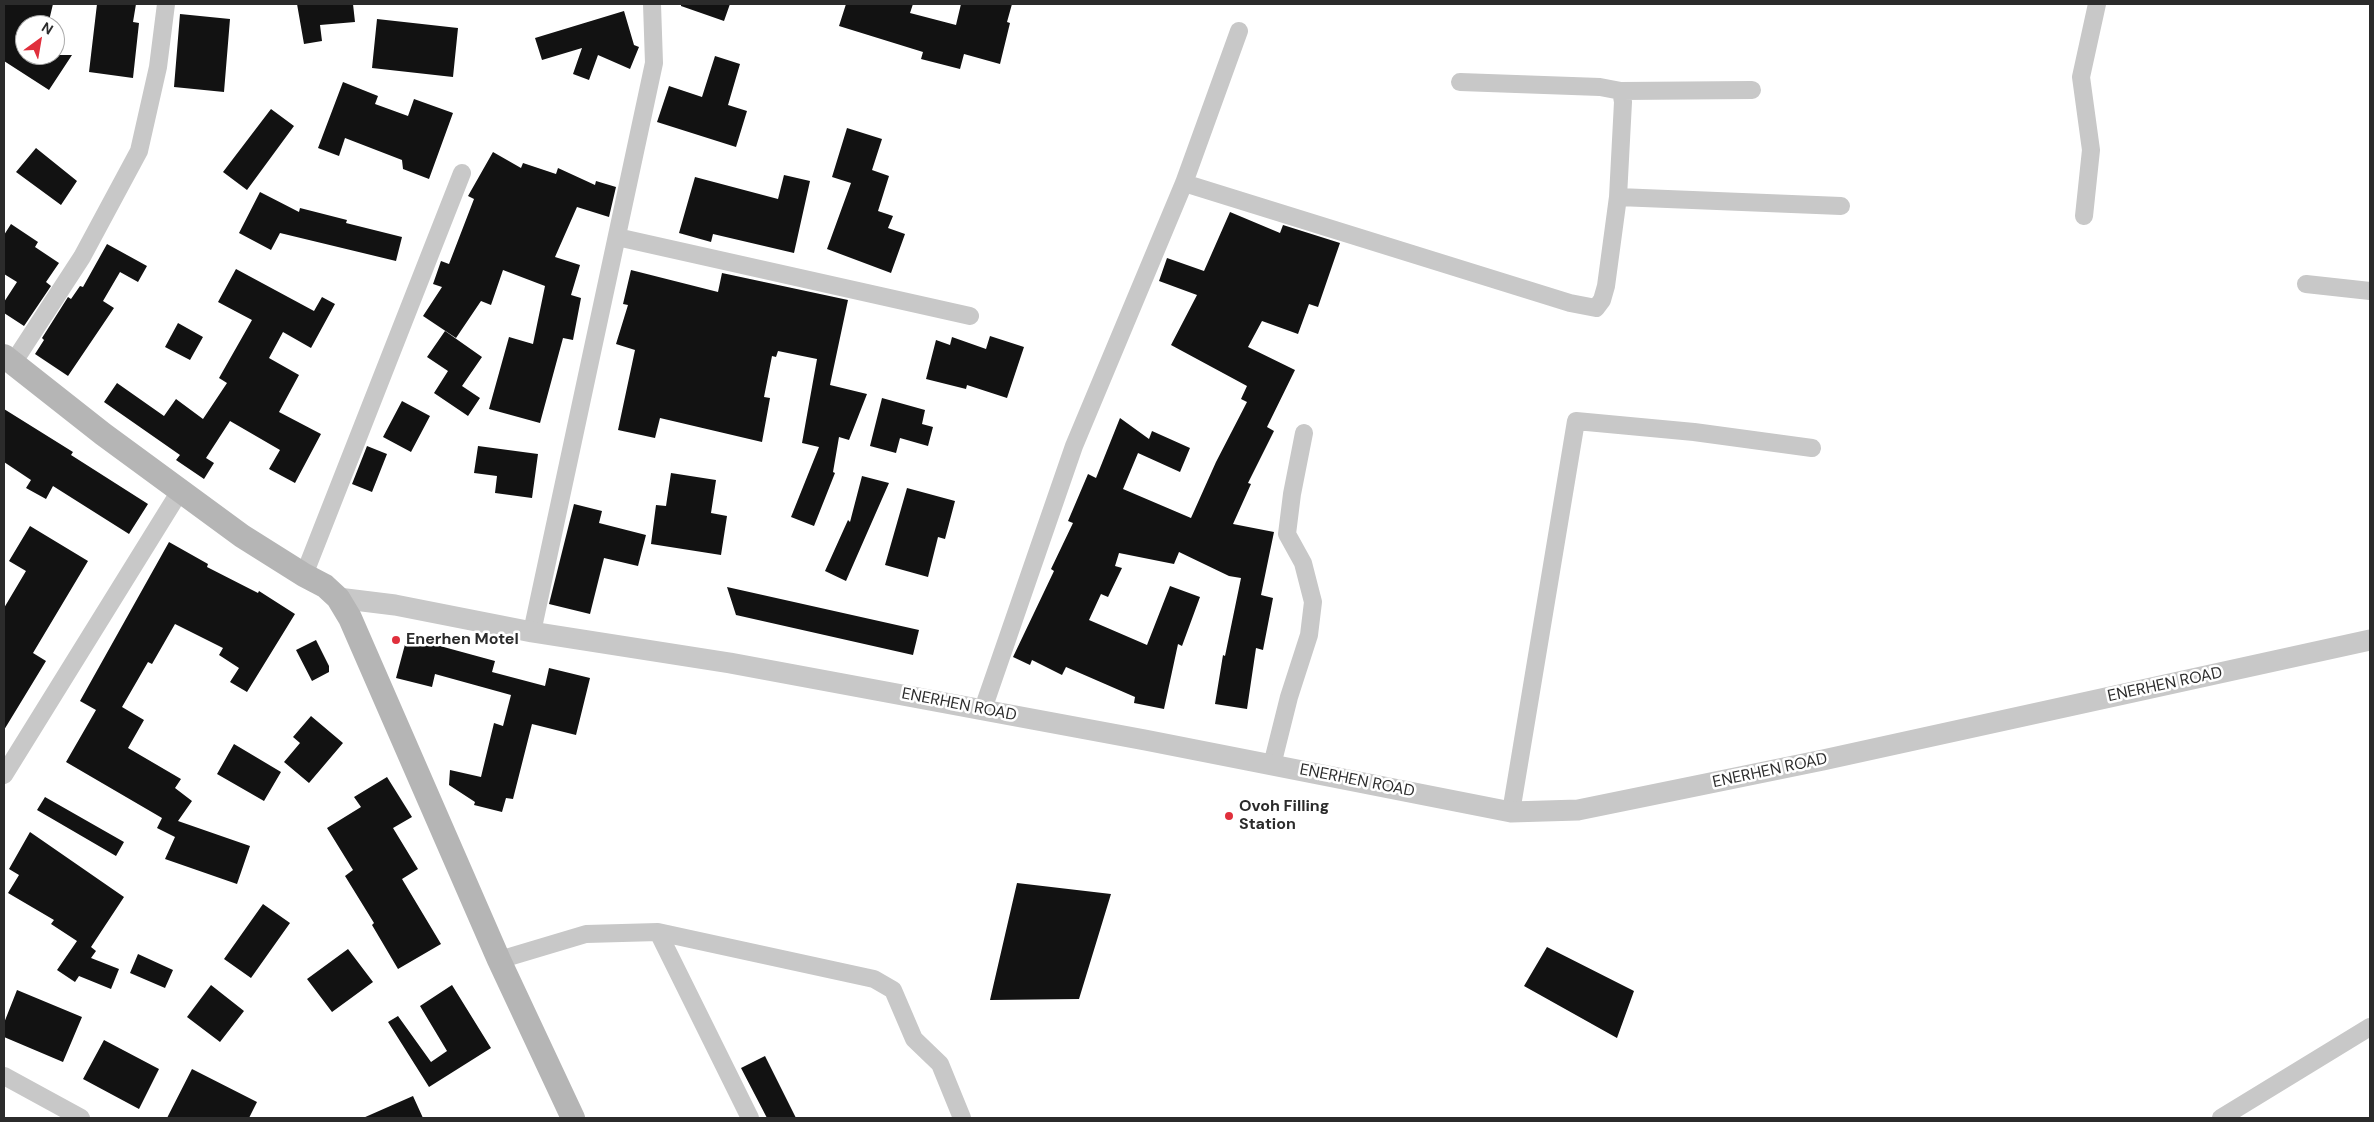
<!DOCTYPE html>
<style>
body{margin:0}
#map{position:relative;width:2374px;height:1122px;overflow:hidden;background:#fff;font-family:"DM Sans",sans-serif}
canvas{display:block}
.frame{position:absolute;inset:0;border:5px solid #2b2b2b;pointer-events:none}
.north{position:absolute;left:15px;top:15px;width:50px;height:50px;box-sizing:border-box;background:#fff;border:1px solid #aaa;border-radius:50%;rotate:32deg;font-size:14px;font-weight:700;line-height:20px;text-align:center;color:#2b2b2b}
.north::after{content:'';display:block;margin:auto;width:18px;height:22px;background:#e02f3c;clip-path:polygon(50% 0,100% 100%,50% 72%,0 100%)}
</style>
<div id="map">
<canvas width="2374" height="1122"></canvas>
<div class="frame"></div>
<div class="north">N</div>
</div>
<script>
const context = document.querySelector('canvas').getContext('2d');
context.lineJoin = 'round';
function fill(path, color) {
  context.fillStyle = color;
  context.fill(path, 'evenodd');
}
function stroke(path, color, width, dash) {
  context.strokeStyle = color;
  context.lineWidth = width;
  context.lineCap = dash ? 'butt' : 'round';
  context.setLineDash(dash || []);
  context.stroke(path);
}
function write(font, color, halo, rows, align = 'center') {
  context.font = font + ' "DM Sans",sans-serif';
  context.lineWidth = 5;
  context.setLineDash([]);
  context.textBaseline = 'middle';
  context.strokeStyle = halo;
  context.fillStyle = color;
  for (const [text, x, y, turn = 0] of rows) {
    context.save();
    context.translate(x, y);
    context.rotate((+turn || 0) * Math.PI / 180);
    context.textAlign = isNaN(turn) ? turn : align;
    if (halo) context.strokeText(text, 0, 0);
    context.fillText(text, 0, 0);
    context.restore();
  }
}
const building = new Path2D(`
 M4,4H53L48,25H25V55H72L49,90L4,61Z
 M97,4H136L133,22L139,23L133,78L89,72Z
 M297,4H353L355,22L320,25L322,41L304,44Z
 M681,4H730L724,21L681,6Z
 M846,4H913L910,13L956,25L961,4H1012L1007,22L1010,23L1000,64L964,54L960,69L921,59L923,52L839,26Z
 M624,11L634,45L639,47L630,69L598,55L589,80L573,74L582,48L542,60L535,38Z
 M180,14L230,19L224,92L174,87Z
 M377,19L458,28L453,77L372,68Z
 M715,56L740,64L728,105L747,111L736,147L657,122L669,86L702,97Z
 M343,82L378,96L375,104L408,116L414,99L453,113L429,179L403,169L402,160L345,138L339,156L318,148Z
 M271,109L294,126L247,190L223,172Z
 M847,128L882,139L872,170L889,176L878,211L893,216L888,228L905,234L891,273L827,249L851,183L832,177Z
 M36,148L77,181L61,205L16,172Z
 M493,152L521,168L523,163L556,174L558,168L595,185L596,181L616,187L609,217L577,207L555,257L580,265L571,295L581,298L573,340L563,338L540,423L489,409L509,337L533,344L545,286L503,270L491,305L481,301L456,338L423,316L442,287L433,284L441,261L449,264L474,199L468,196Z
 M784,175L810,181L794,253L713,234L711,242L679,233L695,177L778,199Z
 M260,192L299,212L300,208L347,220L346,223L402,237L396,261L280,233L271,250L239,233Z
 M1230,212L1280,233L1283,225L1340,243L1318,307L1309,304L1298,334L1262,321L1248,347L1295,370L1267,427L1274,431L1248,483L1251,484L1233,524L1274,532L1261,595L1273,598L1263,650L1256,648L1247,709L1215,704L1223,655L1225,656L1241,578L1229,576L1179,552L1174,564L1119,553L1115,566L1122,568L1108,597L1101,594L1089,620L1147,645L1170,586L1200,597L1182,646L1178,644L1164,709L1134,703L1135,697L1066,667L1062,675L1032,660L1030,665L1013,657L1054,571L1051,569L1073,523L1068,521L1088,474L1096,478L1120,418L1149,439L1152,431L1190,448L1180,472L1138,453L1123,489L1191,518L1216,462L1247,402L1241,399L1247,386L1171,345L1197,295L1159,281L1167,258L1204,271Z
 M11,224L38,242L35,247L59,263L46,282L51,286L24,326L4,313V302L17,282L4,274V235Z
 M107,244L147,266L138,282L120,272L103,301L114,308L68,376L35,354L44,340L42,338L68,297L71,299L80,286L83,287Z
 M236,269L314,311L322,297L335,304L311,348L283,332L269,358L299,375L279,412L321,434L295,483L269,469L280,450L230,421L206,458L214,463L204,479L176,460L180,455L104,402L117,383L164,416L176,399L203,419L227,383L219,378L252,320L218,302Z
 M631,270L718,292L722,273L848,300L830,385L867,394L849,440L839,437L833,472L835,473L814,526L791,517L819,447L802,443L817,359L778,351L776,357L772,356L764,397L770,398L762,442L660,418L655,438L618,430L635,350L616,344L628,305L623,304Z
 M178,323L203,337L190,360L165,347Z
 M445,331L482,357L462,386L480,398L468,416L434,393L448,371L427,357Z
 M990,336L1024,347L1007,398L967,385L966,389L926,379L936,340L950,345L952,337L986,349Z
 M882,398L925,410L922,424L933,427L928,446L900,438L896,453L870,446Z
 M402,401L430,416L411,452L383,437Z
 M4,409L73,452L71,455L148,504L129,534L53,486L46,499L26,488L31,480L4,462Z
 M367,446L387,454L372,492L352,484Z
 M478,446L538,454L532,498L495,493L497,476L474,473Z
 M671,473L716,480L711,513L727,516L721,555L651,544L656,505L666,506Z
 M862,476L889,483L846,581L825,571L848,520L850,522Z
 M907,488L955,501L945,539L938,537L928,577L885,565Z
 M574,504L602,511L599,523L646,535L638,566L604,558L590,614L549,604Z
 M30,526L88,561L33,653L46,661L4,730V608L26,571L9,561Z
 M169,542L208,564L207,567L258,593L259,591L295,614L247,692L230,682L239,668L219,655L223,648L175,624L152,664L148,662L122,707L144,720L128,748L181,779L175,788L192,801L178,821L250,846L237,884L165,859L175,837L157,828L162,818L66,762L96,710L80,701Z
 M727,587L919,630L913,655L736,615Z
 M407,637L495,661L492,672L545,686L549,668L590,678L576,735L532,724L513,799L506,798L502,812L474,805L475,802L449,785L450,770L481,777L494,723L503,726L511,695L435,674L432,687L396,678Z
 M316,640L329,666V672L312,681L296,650Z
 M311,716L343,743L309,783L284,762L300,743L293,737Z
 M234,744L281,772L264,801L217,774Z
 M387,777L412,817L393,828L418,869L402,879L441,944L398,969L372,925L374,923L345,876L353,870L327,828L361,807L354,797Z
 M45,797L124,842L116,856L37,810Z
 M30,832L124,897L91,947L96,951L91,958L119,969L111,989L79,976L75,982L57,970L77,941L51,924L54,920L8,893L19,875L9,869Z
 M1017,883L1111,894L1079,999L990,1000Z
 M263,904L290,923L251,978L224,959Z
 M1547,947L1634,991L1617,1038L1524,986Z
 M348,949L373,982L332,1012L307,979Z
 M138,954L173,970L165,988L130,973Z
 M211,985L244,1011L220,1042L187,1017Z
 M452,985L491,1048L429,1087L388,1022L398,1016L431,1062L447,1051L420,1006Z
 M17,990L82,1017L63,1062L4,1037V1023Z
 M104,1040L159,1069L139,1109L83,1079Z
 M765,1056L796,1118H767L741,1068Z
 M192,1069L257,1102L249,1118H167Z
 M413,1096L423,1118H363Z`);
const minor = new Path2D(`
 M1621,91L1752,90
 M1184,183L1570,303L1596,308L1602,300L1606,286L1618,197L1623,102L1621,91L1600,87L1460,82
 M1618,197L1841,206
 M2084,216L2091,150L2081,77L2097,4
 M617,237L970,316
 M2306,284L2370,291
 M13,363L82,257L139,151L158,67L166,4
 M304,575L462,173
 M532,632L654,63L652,4
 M983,709L1074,446L1184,183L1239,31
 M1272,765L1289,697L1309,635L1313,602L1303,563L1287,534L1292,494L1304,433
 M4,775L180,491
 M1511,812L1576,421L1694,432L1812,448
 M658,932L750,1118
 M499,960L586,934L658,932L874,979L893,990L914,1039L940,1064L962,1118
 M4,1076L81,1118
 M2221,1118L2370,1027`);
const tertiary = new Path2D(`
 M338,598L395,605L532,632L730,663L1145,740L1511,812L1578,810L1823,760L2370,640`);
const secondary = new Path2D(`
 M4,356L103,434L242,536L304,575L325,586L338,598L350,618L499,960L573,1118`);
const markers = [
 [396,640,5,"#e02f3c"],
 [1229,816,5,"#e02f3c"]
];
const poiNames = [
 ["Enerhen Motel",406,640],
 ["Ovoh Filling",1239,807],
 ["Station",1239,825]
];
const streetNames = [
 ["ENERHEN ROAD",2165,685,-12],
 ["ENERHEN ROAD",959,705,11],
 ["ENERHEN ROAD",1770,771,-12],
 ["ENERHEN ROAD",1357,781,11]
];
fill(building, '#121212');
stroke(minor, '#c8c8c8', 18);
stroke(tertiary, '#c8c8c8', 21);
stroke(secondary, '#b5b5b5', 24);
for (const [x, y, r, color] of markers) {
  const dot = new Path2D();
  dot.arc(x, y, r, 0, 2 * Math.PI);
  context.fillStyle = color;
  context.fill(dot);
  stroke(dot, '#fff', 2);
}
write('bold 16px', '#2b2b2b', '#fff', poiNames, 'left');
write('16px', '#2b2b2b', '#fff', streetNames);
</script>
